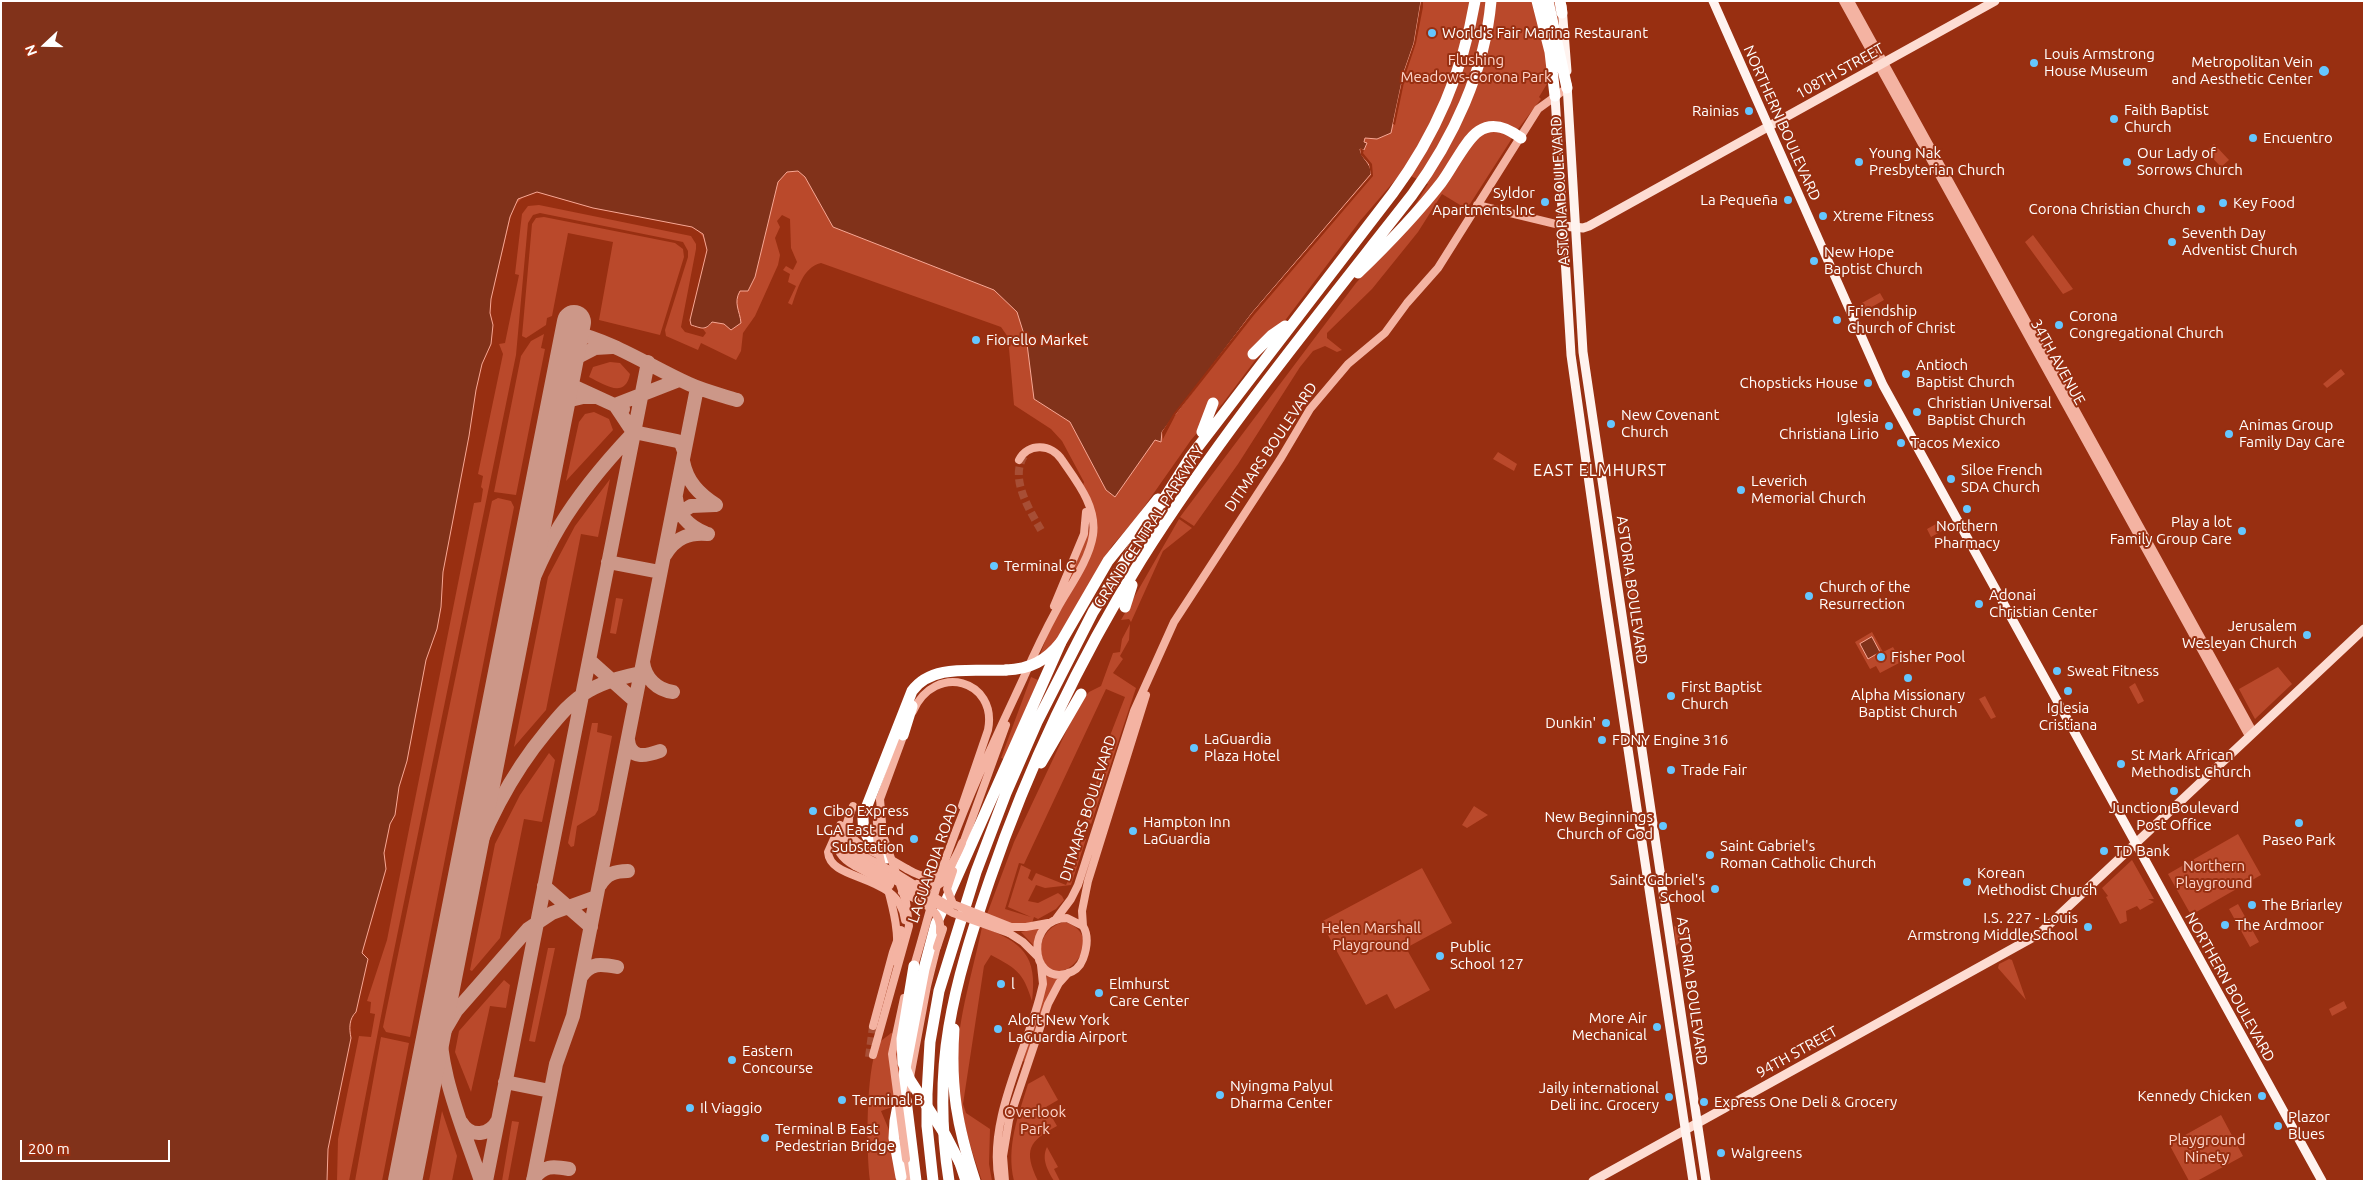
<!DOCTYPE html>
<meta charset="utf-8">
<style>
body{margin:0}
#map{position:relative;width:2365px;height:1182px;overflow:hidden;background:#982f11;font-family:Ubuntu,sans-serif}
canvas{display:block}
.frame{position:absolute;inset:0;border:2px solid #fff;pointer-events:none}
.north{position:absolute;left:20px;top:20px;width:50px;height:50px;-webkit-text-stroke:4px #982f11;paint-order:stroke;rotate:249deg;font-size:14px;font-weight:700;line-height:20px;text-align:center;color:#fff}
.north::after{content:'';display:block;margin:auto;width:18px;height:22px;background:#fff;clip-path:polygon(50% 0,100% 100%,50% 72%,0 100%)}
.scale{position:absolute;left:20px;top:1140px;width:150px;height:22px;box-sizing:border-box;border:2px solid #fff;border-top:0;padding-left:6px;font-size:15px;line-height:18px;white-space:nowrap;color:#fff;-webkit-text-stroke:4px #982f11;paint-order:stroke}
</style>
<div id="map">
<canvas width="2365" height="1182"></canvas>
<div class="frame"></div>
<div class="north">N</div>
<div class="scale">200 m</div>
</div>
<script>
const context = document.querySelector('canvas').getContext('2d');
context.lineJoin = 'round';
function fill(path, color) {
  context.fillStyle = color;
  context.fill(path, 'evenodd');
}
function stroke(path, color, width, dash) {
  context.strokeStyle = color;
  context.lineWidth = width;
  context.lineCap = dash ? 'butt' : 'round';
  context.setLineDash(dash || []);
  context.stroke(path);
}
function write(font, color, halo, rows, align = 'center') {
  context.font = font + ' Ubuntu,sans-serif';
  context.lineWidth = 4;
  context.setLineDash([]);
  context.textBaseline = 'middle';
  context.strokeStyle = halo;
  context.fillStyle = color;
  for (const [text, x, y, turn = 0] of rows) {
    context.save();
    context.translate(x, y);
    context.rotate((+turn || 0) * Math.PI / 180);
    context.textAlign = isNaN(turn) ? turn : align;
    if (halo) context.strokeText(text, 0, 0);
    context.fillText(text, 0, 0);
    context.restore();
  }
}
const green = new Path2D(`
 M867,1H1556L1564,56L1539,97L1541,99L1518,129L1470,204L1465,208L1442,194L1418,232L1372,289L1327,333V338L1342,350L1337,352L1325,346L1313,351L1300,367L1238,464L1194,526L1180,517L1356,283L1390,246L1428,184L1402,172L1360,221L1223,403L1191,440L1137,517L1112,546L1055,642L1035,668L1052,623L1077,581L1069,577L1089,531L1094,509L1083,486L1084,482L1062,441L1051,429L1014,405L1008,337L1001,327L821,263C802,268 798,289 792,305L788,303L796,286L788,282L790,274L783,270L786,266L793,270L797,262L791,248L790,219L782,215L777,221L780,227L775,238L780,255L778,265L755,316L743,333L741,351L736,360L701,343L698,350L666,336L665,330L688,257V251L683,242L540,213L533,215L528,223L516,355L389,975L349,1181H337L338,1139L359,1036L371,1037L375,1014L370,1013L371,1002L367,1001L387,940L474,503L481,502L483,489L481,487L483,476L478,474L503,354L499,344L505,343L519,275L515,274L522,214L528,206L539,205L691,236L696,244V249L681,327L685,332L703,337L706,333L703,329L691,325L690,320L707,250C704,238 704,235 692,227L593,208L537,192L524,196L513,207L491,299L490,313L493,325L491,344L482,364L476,390L469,436L443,572L441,607L437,629L426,660L407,761L399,787L395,815L390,824L384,853L386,869L362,953L368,959L364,976L242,844L376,342L545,171L778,181Z
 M2214,144L2229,160L2221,167L2206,151Z
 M544,217L675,243L683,249L684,257L660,335L599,320L613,242L568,233L552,316L547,318L546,325L526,338L522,336L532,224L536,218Z
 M2033,235L2073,289L2063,294L2025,242Z
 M1880,293L1884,300L1863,312L1860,304Z
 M544,334L541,348L545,349L516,495L494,492L521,356L531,341Z
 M610,362L620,363L630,374C625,399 605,385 589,377L593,367Z
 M2341,369L2345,374L2327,388L2323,384Z
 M594,412L609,419L613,430L566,481L579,422L585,414Z
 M1498,452L1517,464L1514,471L1493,459Z
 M610,479L598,537L581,534L546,710L514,747L548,577L575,526Z
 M498,498L511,501L514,507L410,1037L386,1032L383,1027L492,501Z
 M1179,519L1192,528L1163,551L1131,622L1129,619L1121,620Z
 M1945,519L1949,527L1931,537L1927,529Z
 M1628,576L1638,594L1628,599L1624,578Z
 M616,598L623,599L616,634L610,633Z
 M1130,624L1129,640L1120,656L1123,659L1113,673L1136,688L1091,824L1086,820L1085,812L1107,754L1106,746L1125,697L1106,689L1024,864L1019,863L1005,909L1031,917L1008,907L1021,865L1031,870L1028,878L1032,881L1036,873L1066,885L1070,876L1067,873L1068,870L1071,871L1079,855L1076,853L1080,845L1078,839H1086L1071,885L1045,888L1036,885L1028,901L1038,903L1058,893L1062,896L1064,900L1056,909L1038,919L1034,917L1032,923L1013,924L987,914L1014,842L1079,704L1089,692L1101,686L1113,653L1120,652L1122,639Z
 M1872,632L1883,652L1893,647L1901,662L1880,673L1876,666L1870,669L1855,642Z
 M2278,667L2292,684L2255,719L2239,689Z
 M1031,677L1038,680L1004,759L1001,758Z
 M2135,683L2144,701L2138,704L2129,687Z
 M1985,696L1996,717L1991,719L1979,699Z
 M592,723H598L597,732L612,736L598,810L595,815L577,826L574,846L571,847L568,843Z
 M549,753L555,760L542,822L524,819L500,938L472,971L470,970L495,844L520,795Z
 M1474,806L1488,815L1467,828L1462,825Z
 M2238,834L2261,875L2191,915L2168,874Z
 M2132,860L2154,899H2148L2154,902L2140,910L2137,906L2126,911L2127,921L2120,924L2106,897L2108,896L2102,888Z
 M1422,868L1452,923L1406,948L1430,990L1395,1009L1387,994L1366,1005L1321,922Z
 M2238,904L2259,942L2250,947L2229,909Z
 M1065,922C1113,938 1055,999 1042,957C1037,940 1050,924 1065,922Z
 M1674,926L1689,932L1676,946Z
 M982,927C1022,942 1038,955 1032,1001C1023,972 1017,969 991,955L984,966L963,1104L966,1113L990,1129L989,1164L992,1181H982C968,1142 957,1103 957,1062C958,1017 973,971 982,927Z
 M1038,928L1040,929L1034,946L1021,932Z
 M548,948H555L535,1042L529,1041Z
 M2009,959L2012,960L2026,1000L1998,968L1999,964Z
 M1047,974L1058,978L1027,1062L1023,1061L1043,998Z
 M504,980L510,985L506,1008L490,1006L471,1092L455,1052L459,1031Z
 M2344,1001L2347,1008L2332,1016L2329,1009Z
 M891,1033L908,1037L895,1106L881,1111L892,1137L898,1181H870C866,1150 866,1074 877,1046C879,1041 887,1037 891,1033Z
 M381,1037L409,1043L382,1181H355Z
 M1044,1075L1058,1100L1046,1107L1057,1126C1029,1141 1023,1150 1038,1181H1014C1006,1146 1018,1117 1028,1084Z
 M442,1111L457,1156L452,1181H429Z
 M2221,1115L2243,1156L2197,1181H2189L2169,1144Z
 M512,1121L519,1122L508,1181H502Z
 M1047,1147L1058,1167L1054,1169L1060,1181H1054C1048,1171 1041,1159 1047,1147Z`);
const water = new Path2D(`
 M1,1H1421L1414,43L1404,72L1391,133L1377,139L1365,138L1364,142L1367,143L1364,150L1360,149C1361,159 1372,163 1371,174L1252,313L1162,432L1161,442L1155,440L1115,497L1106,490L1070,422L1034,399L1027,344L1017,312L994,290L833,227L805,177L798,171L787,172L778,182L755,277L748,291H740C733,303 740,311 741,323L731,330L724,324L712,322C705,331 701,328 691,325L690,320L707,250L703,234L692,227L593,208L537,192L518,199L510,217L491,299L490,313L493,325L491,344L482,364L476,390L469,436L443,572L441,607L437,629L426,660L407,761L399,787L395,815L390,824L384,853L386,869L362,953L368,959L356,1012C349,1019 349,1028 351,1038L328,1149L327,1181H1Z
 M1872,637L1880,652L1868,659L1860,644Z`);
const pier = new Path2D(`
 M1421,1H1423V7L1416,43L1406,73L1395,125L1393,124L1397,104L1404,72L1414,43Z
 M1360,148L1364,150L1363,153L1372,164L1373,176L1254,315L1176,414L1163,439L1162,432L1174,413L1252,313L1371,175L1369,164L1361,155Z`);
const taxiway = new Path2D(`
 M572,332C615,342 649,366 689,384C704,391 721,395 737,400
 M566,363L595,348L612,347
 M562,381L623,409
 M558,403L583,397H594
 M633,432L615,405L679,380
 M634,432L677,441L681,443L684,451
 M683,461C687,482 699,494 716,505
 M676,498C678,516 689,526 705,533
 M673,517L691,506L715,505
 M665,555C675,538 689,532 708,534
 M608,562L660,572
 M512,636C541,547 569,501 633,433
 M589,660L635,701
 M643,662C645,678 657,690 673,692
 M628,740C630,760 646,756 660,751
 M600,885C606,874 615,871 628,871
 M544,886L591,927
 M463,889C482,831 507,779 546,732C559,716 572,700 590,690C605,681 624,677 641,673
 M581,977C590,962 602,964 617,967
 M440,1005C435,1067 462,1124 481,1181
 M428,1067L439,1040L456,1011L528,929L552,913L596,897
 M505,1082L550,1091
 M461,1122C471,1139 490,1135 498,1120
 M533,1180C543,1165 553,1166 569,1169
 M407,1181L410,1158
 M486,1181L648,362
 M533,1181L556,1064L573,1016L697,388`);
const runway = new Path2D(`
 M405,1181L574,322`);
const tertiaryTunnel = new Path2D(`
 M1024,456C1009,478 1030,511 1041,530
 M869,1057L873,1026`);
const tertiary = new Path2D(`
 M1843,1L2249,736
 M1850,1L2253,732
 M1477,205L1564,226
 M1054,606L1084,534L1086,512
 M913,711C935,662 998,680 988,730L962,806
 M880,799L905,731
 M849,820C846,840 862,846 877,854
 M840,825L828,852C830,883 899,872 905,920
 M838,835C835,850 841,858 855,866
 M845,841L856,852L897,874
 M888,858L907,869
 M953,871L1006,725
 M1067,918L1083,926C1089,936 1087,948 1083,959C1080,967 1074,972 1066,974C1029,983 1026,918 1067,918Z
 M1056,919L1071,899L1078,885L1134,711L1174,622L1281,458L1310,409L1348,364L1385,333L1407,303L1438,268L1538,109L1567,88
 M1083,926L1082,911L1088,881L1146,695
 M1011,927H1026L1048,923
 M1009,933L1023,942L1038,957
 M914,966C926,927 935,886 950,847C971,789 998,733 1024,677C1034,654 1045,631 1057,609C1069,587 1089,561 1093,535C1097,506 1077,482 1062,460C1052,444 1028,442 1019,460
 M873,1026L893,952L901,930
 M905,1104L927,986L938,942
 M906,1159L910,1181
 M999,1181C987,1121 1025,1054 1040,996L1043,984L1041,965
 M1005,1181L1003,1156L1009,1120L1048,1004L1059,983L1068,973`);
const secondary = new Path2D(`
 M1564,226L1583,228L1589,226L1995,1
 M1593,1181L2039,934L2364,629`);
const primary = new Path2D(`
 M1713,1L1883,385L2322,1181
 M1562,6L1567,71
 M1567,84L1583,352L1706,1181
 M1555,96L1571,355L1605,596L1693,1181`);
const motorway = new Path2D(`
 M1537,1L1550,52L1555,96
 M1548,1L1567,88
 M1560,1L1562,13
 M1358,273C1387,245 1416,215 1441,183C1452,169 1465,140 1479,131C1494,121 1509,129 1521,138
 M1253,354L1272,335L1285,326
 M1202,432L1213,403
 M1125,607L1132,585
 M903,735L912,706
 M1041,763L1081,694
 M887,858C873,846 862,836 863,816L912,691C932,663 975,672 1006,670
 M954,1029C950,1087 957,1126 975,1181
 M906,1100L916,1181
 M960,1163L966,1181
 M901,1177L894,1138L895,1121L924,969L936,924L1061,642L1108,561L1158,499
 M933,1181L927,1126V1094L930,1042L939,991L976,872L1006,793L1037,722L1093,612L1191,456L1393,193C1435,136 1463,71 1475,1
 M949,1181C931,1065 953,987 990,879C1028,768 1079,660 1141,560C1222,432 1319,314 1412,195C1453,139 1485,71 1491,1`);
const tertiaryBridge = new Path2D(`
 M853,806C847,823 837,841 852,856L953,913L1009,933
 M877,819C873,867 904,911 896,962
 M855,866L890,885
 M907,869C939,888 950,872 962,843
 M953,871L947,889L953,904L1011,927
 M897,874L947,905
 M917,884C930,889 941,886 949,876
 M902,892C919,901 943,909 940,932
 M937,947L943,929
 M904,998L892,1054L906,1159
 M873,1055L909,926L906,902L883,835L880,799`);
const motorwayBridge = new Path2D(`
 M1006,670C1030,669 1046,661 1061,642
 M914,966L902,1039L903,1063L910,1080L946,1136L960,1163`);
const markers = [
 [1432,33,5,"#65c6ff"],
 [2034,63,5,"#65c6ff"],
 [2324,71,6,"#65c6ff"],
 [1749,111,5,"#65c6ff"],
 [2114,119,5,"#65c6ff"],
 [2253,138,5,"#65c6ff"],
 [1859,162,5,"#65c6ff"],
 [2127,162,5,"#65c6ff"],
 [1788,200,5,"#65c6ff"],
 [1545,202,5,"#65c6ff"],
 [2223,203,5,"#65c6ff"],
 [2201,209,5,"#65c6ff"],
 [1823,216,5,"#65c6ff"],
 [2172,242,5,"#65c6ff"],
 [1814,261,5,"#65c6ff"],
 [1837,320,5,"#65c6ff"],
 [2059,325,5,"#65c6ff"],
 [976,340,5,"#65c6ff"],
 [1906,374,5,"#65c6ff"],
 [1868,383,5,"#65c6ff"],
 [1917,412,5,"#65c6ff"],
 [1611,424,5,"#65c6ff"],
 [1889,426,5,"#65c6ff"],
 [2229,434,5,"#65c6ff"],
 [1901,443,5,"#65c6ff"],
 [1951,479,5,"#65c6ff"],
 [1741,490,5,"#65c6ff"],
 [1967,509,5,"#65c6ff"],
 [2242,531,5,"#65c6ff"],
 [994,566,5,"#65c6ff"],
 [1809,596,5,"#65c6ff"],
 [1979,604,5,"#65c6ff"],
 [2307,635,5,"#65c6ff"],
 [1881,657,5,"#65c6ff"],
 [2057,671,5,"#65c6ff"],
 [1908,678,5,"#65c6ff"],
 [2068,691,5,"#65c6ff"],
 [1671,696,5,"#65c6ff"],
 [1606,723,5,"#65c6ff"],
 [1602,740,5,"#65c6ff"],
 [1194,748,5,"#65c6ff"],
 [2121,764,5,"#65c6ff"],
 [1671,770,5,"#65c6ff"],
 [2174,791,5,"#65c6ff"],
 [813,811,5,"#65c6ff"],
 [2299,823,5,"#65c6ff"],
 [1663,826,5,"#65c6ff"],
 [1133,831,5,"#65c6ff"],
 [914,839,5,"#65c6ff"],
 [2104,851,5,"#65c6ff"],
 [1710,855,5,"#65c6ff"],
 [1967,882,5,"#65c6ff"],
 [1715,889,5,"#65c6ff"],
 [2252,905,5,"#65c6ff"],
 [2225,925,5,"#65c6ff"],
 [2088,927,5,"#65c6ff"],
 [1440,956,5,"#65c6ff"],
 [1001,984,5,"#65c6ff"],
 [1099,993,5,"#65c6ff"],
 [1657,1027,5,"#65c6ff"],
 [998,1029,5,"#65c6ff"],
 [732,1060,5,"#65c6ff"],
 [1220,1095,5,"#65c6ff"],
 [2262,1096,5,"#65c6ff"],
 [1669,1097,5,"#65c6ff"],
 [842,1100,5,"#65c6ff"],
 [1704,1102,5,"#65c6ff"],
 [690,1108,5,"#65c6ff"],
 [2278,1126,5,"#65c6ff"],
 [765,1138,5,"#65c6ff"],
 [1721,1153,5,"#65c6ff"]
];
const poiNames = [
 ["World's Fair Marina Restaurant",1442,33],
 ["Louis Armstrong",2044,54],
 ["House Museum",2044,71],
 ["Metropolitan Vein",2313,62,"right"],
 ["and Aesthetic Center",2313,79,"right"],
 ["Faith Baptist",2124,110],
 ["Church",2124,127],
 ["Rainias",1739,111,"right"],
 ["Encuentro",2263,138],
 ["Young Nak",1869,153],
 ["Presbyterian Church",1869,170],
 ["Our Lady of",2137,153],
 ["Sorrows Church",2137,170],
 ["Syldor",1535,193,"right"],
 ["Apartments Inc",1535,210,"right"],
 ["La Pequeña",1778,200,"right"],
 ["Key Food",2233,203],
 ["Corona Christian Church",2191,209,"right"],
 ["Xtreme Fitness",1833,216],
 ["Seventh Day",2182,233],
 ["Adventist Church",2182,250],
 ["New Hope",1824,252],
 ["Baptist Church",1824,269],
 ["Friendship",1847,311],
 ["Church of Christ",1847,328],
 ["Corona",2069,316],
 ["Congregational Church",2069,333],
 ["Fiorello Market",986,340],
 ["Antioch",1916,365],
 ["Baptist Church",1916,382],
 ["Chopsticks House",1858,383,"right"],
 ["Christian Universal",1927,403],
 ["Baptist Church",1927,420],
 ["New Covenant",1621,415],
 ["Church",1621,432],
 ["Iglesia",1879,417,"right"],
 ["Christiana Lirio",1879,434,"right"],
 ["Animas Group",2239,425],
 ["Family Day Care",2239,442],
 ["Tacos Mexico",1911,443],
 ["Siloe French",1961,470],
 ["SDA Church",1961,487],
 ["Leverich",1751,481],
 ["Memorial Church",1751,498],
 ["Play a lot",2232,522,"right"],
 ["Family Group Care",2232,539,"right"],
 ["Northern",1967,526,"center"],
 ["Pharmacy",1967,543,"center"],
 ["Terminal C",1004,566],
 ["Church of the",1819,587],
 ["Resurrection",1819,604],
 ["Adonai",1989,595],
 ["Christian Center",1989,612],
 ["Jerusalem",2297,626,"right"],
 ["Wesleyan Church",2297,643,"right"],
 ["Fisher Pool",1891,657],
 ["Sweat Fitness",2067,671],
 ["First Baptist",1681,687],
 ["Church",1681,704],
 ["Alpha Missionary",1908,695,"center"],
 ["Baptist Church",1908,712,"center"],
 ["Iglesia",2068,708,"center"],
 ["Cristiana",2068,725,"center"],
 ["Dunkin'",1596,723,"right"],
 ["LaGuardia",1204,739],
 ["Plaza Hotel",1204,756],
 ["FDNY Engine 316",1612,740],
 ["St Mark African",2131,755],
 ["Methodist Church",2131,772],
 ["Trade Fair",1681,770],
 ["Junction Boulevard",2174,808,"center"],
 ["Post Office",2174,825,"center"],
 ["Cibo Express",823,811],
 ["New Beginnings",1653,817,"right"],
 ["Church of God",1653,834,"right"],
 ["Hampton Inn",1143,822],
 ["LaGuardia",1143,839],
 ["LGA East End",904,830,"right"],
 ["Substation",904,847,"right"],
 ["Paseo Park",2299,840,"center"],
 ["Saint Gabriel's",1720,846],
 ["Roman Catholic Church",1720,863],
 ["TD Bank",2114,851],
 ["Korean",1977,873],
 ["Methodist Church",1977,890],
 ["Saint Gabriel's",1705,880,"right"],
 ["School",1705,897,"right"],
 ["The Briarley",2262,905],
 ["I.S. 227 - Louis",2078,918,"right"],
 ["Armstrong Middle School",2078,935,"right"],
 ["The Ardmoor",2235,925],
 ["Public",1450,947],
 ["School 127",1450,964],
 ["l",1011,984],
 ["Elmhurst",1109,984],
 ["Care Center",1109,1001],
 ["More Air",1647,1018,"right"],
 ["Mechanical",1647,1035,"right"],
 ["Aloft New York",1008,1020],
 ["LaGuardia Airport",1008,1037],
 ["Eastern",742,1051],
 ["Concourse",742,1068],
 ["Nyingma Palyul",1230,1086],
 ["Dharma Center",1230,1103],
 ["Jaily international",1659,1088,"right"],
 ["Deli inc. Grocery",1659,1105,"right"],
 ["Kennedy Chicken",2252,1096,"right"],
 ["Terminal B",852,1100],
 ["Express One Deli & Grocery",1714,1102],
 ["Il Viaggio",700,1108],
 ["Plazor",2288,1117],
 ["Blues",2288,1134],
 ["Terminal B East",775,1129],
 ["Pedestrian Bridge",775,1146],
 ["Walgreens",1731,1153]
];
const parkNames = [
 ["Flushing",1476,60],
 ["Meadows-Corona Park",1476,77],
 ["Northern",2214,866],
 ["Playground",2214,883],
 ["Helen Marshall",1371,928],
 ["Playground",1371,945],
 ["Overlook",1035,1112],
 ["Park",1035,1129],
 ["Playground",2207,1140],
 ["Ninety",2207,1157]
];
const streetNames = [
 ["108TH STREET",1840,71,-29],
 ["NORTHERN BOULEVARD",1782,123,66],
 ["ASTORIA BOULEVARD",1560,191,-93],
 ["34TH AVENUE",2058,362,61],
 ["DITMARS BOULEVARD",1271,447,-56],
 ["GRAND CENTRAL PARKWAY",1149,527,-57],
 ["ASTORIA BOULEVARD",1632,590,82],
 ["DITMARS BOULEVARD",1088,808,-72],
 ["LAGUARDIA ROAD",933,863,-71],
 ["NORTHERN BOULEVARD",2230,987,61],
 ["ASTORIA BOULEVARD",1692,991,82],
 ["94TH STREET",1797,1052,-29]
];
const neighbourhoodNames = [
 ["EAST ELMHURST",1600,471]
];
fill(green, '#ba492b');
fill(water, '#81321a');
stroke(water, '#f7a794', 1);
fill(pier, '#982f11');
stroke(taxiway, '#cc9788', 14);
stroke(runway, '#cc9788', 34);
stroke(tertiaryTunnel, '#a74e35', 8, [8, 4]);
stroke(tertiary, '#f4b3a2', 8);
stroke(secondary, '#fddcd2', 9);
stroke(primary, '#fff3ef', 9);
stroke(motorway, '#fff', 11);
stroke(tertiaryBridge, '#f4b3a2', 8);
stroke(motorwayBridge, '#fff', 11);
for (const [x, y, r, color] of markers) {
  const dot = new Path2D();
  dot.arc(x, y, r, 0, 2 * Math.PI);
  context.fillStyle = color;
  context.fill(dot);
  stroke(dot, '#982f11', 2);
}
write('15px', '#fff', '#982f11', poiNames, 'left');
write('15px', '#fed5ca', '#982f11', parkNames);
write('15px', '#fff', '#982f11', streetNames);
context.letterSpacing = '1px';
write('16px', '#fff', '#982f11', neighbourhoodNames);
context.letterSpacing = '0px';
</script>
